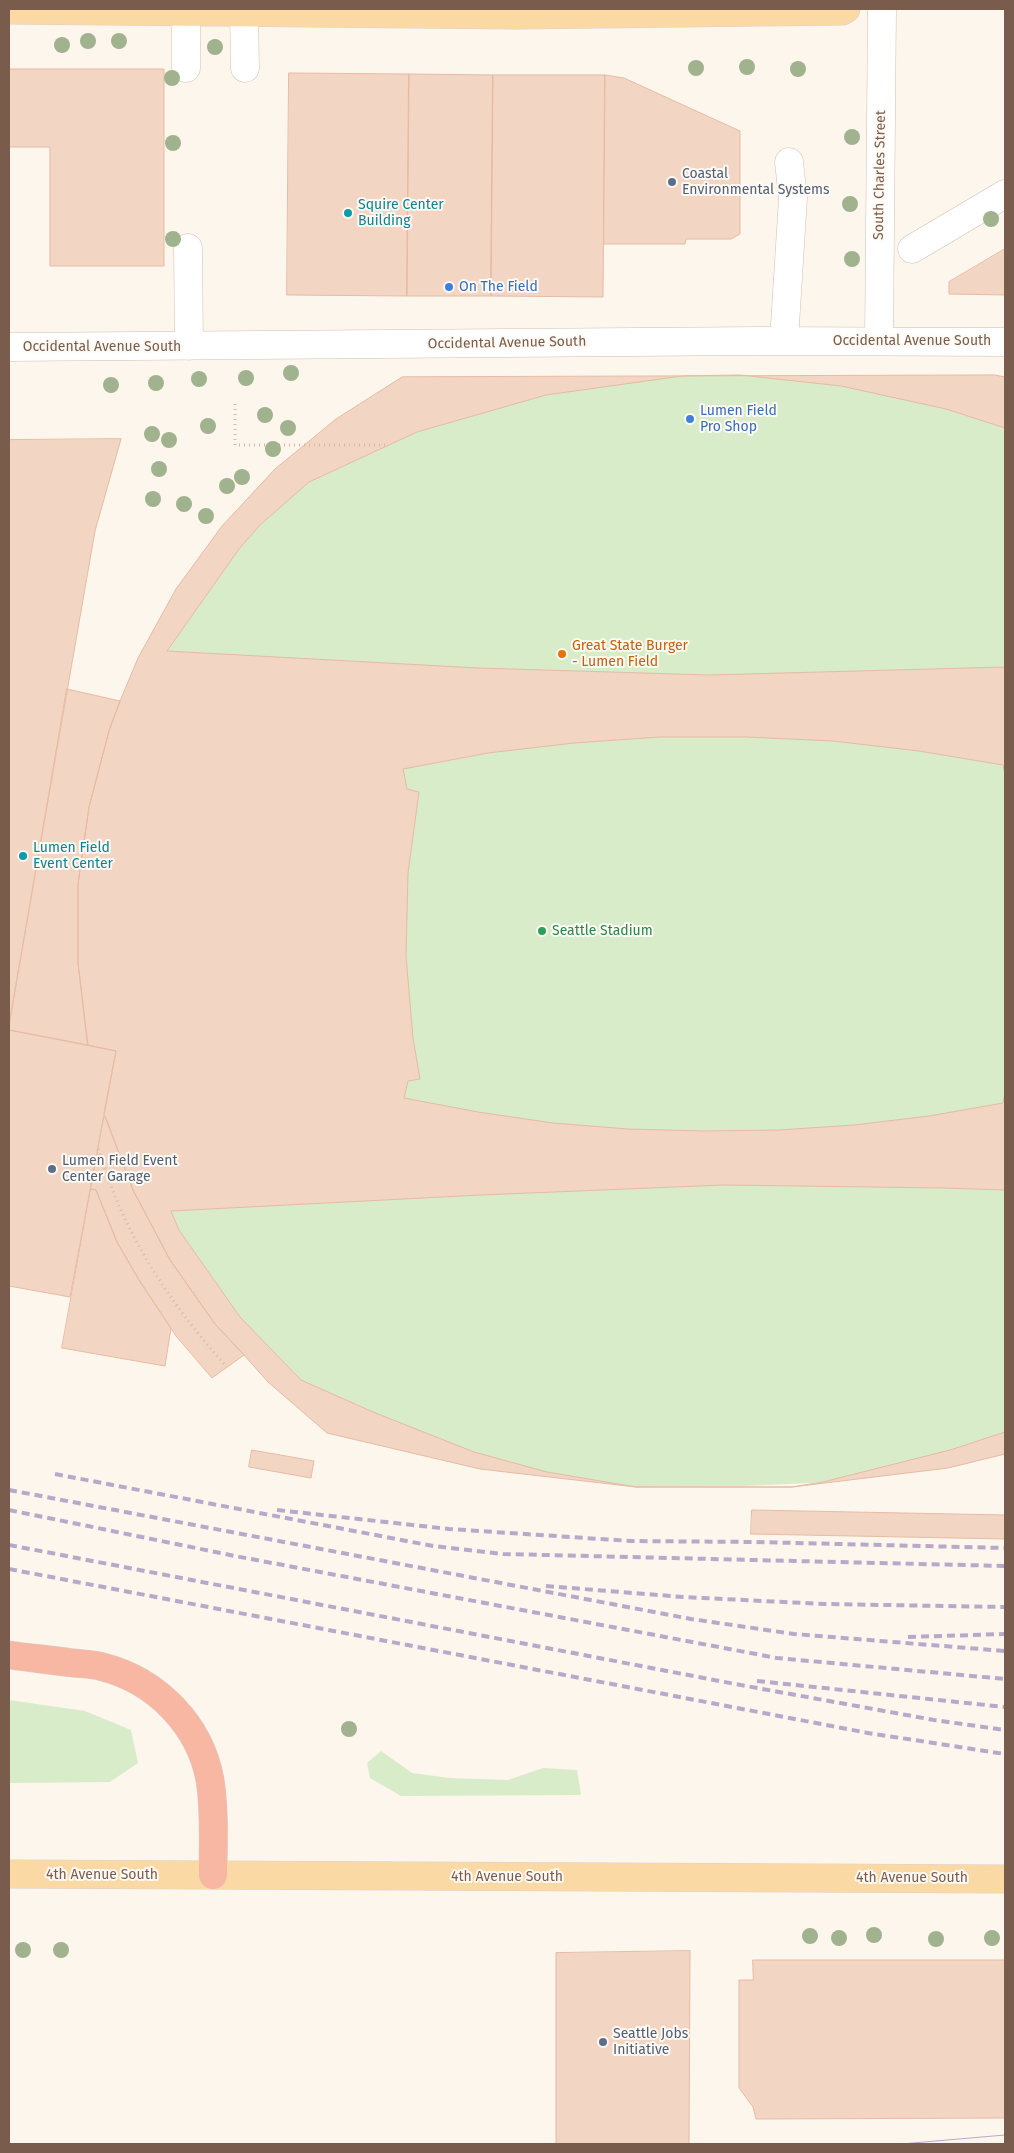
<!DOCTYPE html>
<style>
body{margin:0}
#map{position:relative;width:1014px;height:2153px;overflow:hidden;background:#fdf6ec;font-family:"Fira Sans",sans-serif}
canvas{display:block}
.frame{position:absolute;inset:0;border:10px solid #7a5c4d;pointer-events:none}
</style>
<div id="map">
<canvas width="1014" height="2153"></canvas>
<div class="frame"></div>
</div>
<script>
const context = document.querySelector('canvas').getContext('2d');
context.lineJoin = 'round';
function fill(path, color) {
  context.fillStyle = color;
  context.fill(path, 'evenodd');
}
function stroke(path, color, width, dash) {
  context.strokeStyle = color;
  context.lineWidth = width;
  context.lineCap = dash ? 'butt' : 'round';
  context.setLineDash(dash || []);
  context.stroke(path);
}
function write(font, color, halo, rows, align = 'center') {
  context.font = font + ' "Fira Sans",sans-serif';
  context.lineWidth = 4;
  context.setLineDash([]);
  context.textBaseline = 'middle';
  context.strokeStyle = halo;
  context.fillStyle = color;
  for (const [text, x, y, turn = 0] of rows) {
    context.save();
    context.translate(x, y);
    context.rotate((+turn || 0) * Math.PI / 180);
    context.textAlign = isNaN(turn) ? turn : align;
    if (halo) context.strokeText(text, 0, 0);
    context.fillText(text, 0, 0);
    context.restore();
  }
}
const green = new Path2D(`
 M995,375L1005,377V1454L948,1468L811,1483L743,1486L636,1487L480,1469L268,1382L244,1355L133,1190L104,1113L116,1051L88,1045L87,1041L109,731L138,658L176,589L222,526L275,469L336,419L402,377Z
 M9,1700L85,1711L131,1730L138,1763L110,1782L9,1783Z
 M381,1751L412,1773L450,1778L508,1780L543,1768L577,1770L581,1795L401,1796L370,1778L367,1763Z`);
const building = new Path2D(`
 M9,69H164V266H50V147H9Z
 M289,73L409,74L407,296L287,295Z
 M409,74L493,75L491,296H407Z
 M493,75H605L603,297L491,296Z
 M605,75L624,78L740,131V234L731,239H686L685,244H604Z
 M1005,249V295L949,294V282Z
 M740,375L841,386L946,409L1005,428V667L709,675L478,668L167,651L239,549L260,525L309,482L417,432L546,395L682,376Z
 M995,375L1005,377V775L1003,765L919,751L833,741L746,737H660L574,743L488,753L403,769L407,789L419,792L408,873L406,956L413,1038L420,1079L408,1081L404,1098L478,1112L553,1123L628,1129L704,1131L779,1130L854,1125L929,1116L1003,1103L1005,1093V1454L948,1468L792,1487H636L480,1469L327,1433L268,1382L244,1355L215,1324L170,1260L133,1190L104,1113L116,1051L88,1045L87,1041L78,963V884L89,807L109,731L120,701L138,658L176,589L222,526L275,469L336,419L402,377Z
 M121,439L95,531L9,1024V440Z
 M67,689L120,701L109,731L89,807L78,884V963L88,1045L9,1030Z
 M9,1030L116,1051L70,1297L9,1286Z
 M104,1117H105L133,1190L170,1260L215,1324L244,1355L212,1378L176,1336L139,1280L117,1242L96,1190L91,1189Z
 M724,1185L943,1188L1005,1190V1432L950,1450L823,1482L792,1487H636L547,1472L474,1452L373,1412L301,1380L240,1317L179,1230L171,1211L481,1195Z
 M91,1189L96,1190L117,1242L139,1280L171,1328L165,1366L62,1348Z
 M252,1450L314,1461L311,1478L249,1467Z
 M752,1510L1005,1515V1539L751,1534Z
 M690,1951L689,2144H556V1953Z
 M753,1960H1005V2118L756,2119L753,2107L739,2088V1980H753Z`);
const path = new Path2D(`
 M235,404V445H389
 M98,1149C105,1168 111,1187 119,1206C145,1265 184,1320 227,1367`);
const minor = new Path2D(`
 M186,13V68
 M244,13L245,68
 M188,248L189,346
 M912,249L1005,194
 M784,341L793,198L789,162
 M879,341L882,9
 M9,347L759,341L1005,342`);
const major = new Path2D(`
 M9,10L517,15L842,11L846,9
 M9,1874L1005,1879`);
const highway = new Path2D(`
 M9,1655C30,1658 52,1660 73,1663C83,1664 94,1664 103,1667C157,1681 200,1725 210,1780C215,1811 213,1844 213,1875`);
const tram = new Path2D(`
 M901,2144L1005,2135`);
const rail = new Path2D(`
 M55,1474L433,1546L503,1554L1005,1566
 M9,1490L691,1619L794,1634L1005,1651
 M9,1510L235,1556L777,1658L1005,1679
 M277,1510L449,1529L631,1541L754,1542L1005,1548
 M9,1545L735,1684L934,1720L1005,1730
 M9,1569L868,1733L1005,1754
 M546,1586L683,1597L824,1604L1005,1607
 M908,1637L1005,1634
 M757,1681L1005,1707`);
const trees = [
 [88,41],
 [119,41],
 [62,45],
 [215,47],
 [747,67],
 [696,68],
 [798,69],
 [172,78],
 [852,137],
 [173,143],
 [850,204],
 [991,219],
 [173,239],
 [852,259],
 [291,373],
 [246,378],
 [199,379],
 [156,383],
 [111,385],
 [265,415],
 [208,426],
 [288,428],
 [152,434],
 [169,440],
 [273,449],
 [159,469],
 [242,477],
 [227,486],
 [153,499],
 [184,504],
 [206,516],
 [349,1729],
 [874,1935],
 [810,1936],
 [839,1938],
 [992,1938],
 [936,1939],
 [23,1950],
 [61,1950]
];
const markers = [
 [672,182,5,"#5c6f8a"],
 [348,213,5,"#0f9aa8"],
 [449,287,5,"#3f7fe0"],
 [690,419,5,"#3f7fe0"],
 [562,654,5,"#e8710a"],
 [23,856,5,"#0f9aa8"],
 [542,931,5,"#2e9e5b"],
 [52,1169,5,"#5c6f8a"],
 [603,2042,5,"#5c6f8a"]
];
const serviceNames = [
 ["Coastal",682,174],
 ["Environmental Systems",682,190],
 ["Lumen Field Event",62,1161],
 ["Center Garage",62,1177],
 ["Seattle Jobs",613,2034],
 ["Initiative",613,2050]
];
const streetNames = [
 ["South Charles Street",880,175,-89],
 ["Occidental Avenue South",912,341],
 ["Occidental Avenue South",507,343,-1],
 ["Occidental Avenue South",102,347],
 ["4th Avenue South",102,1875],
 ["4th Avenue South",507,1877],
 ["4th Avenue South",912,1878]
];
const cultureNames = [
 ["Squire Center",358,205],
 ["Building",358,221],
 ["Lumen Field",33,848],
 ["Event Center",33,864]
];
const shopNames = [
 ["On The Field",459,287],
 ["Lumen Field",700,411],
 ["Pro Shop",700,427]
];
const foodNames = [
 ["Great State Burger",572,646],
 ["- Lumen Field",572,662]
];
const leisureNames = [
 ["Seattle Stadium",552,931]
];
fill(green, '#d8ecc9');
fill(building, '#f3d5c3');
stroke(building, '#e6bba3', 1);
stroke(minor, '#d1beb0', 29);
stroke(major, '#dad1cd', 29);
stroke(highway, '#dad1cd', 29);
stroke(path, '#d9b8a5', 3, [1, 4]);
stroke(minor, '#fff', 28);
stroke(major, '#fbd9a5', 28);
stroke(highway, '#f7b7a3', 28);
stroke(tram, '#b9a8c9', 1);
stroke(rail, '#b9a8c9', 4, [8, 5]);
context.fillStyle = '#a0b28e';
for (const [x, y] of trees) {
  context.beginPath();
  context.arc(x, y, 8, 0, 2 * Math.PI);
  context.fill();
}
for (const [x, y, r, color] of markers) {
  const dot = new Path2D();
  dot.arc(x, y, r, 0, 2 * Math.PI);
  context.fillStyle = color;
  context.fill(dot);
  stroke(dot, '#fffaf3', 2);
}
write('14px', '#4e5e75', '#fffaf3', serviceNames, 'left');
write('14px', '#7a5c4d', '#fffaf3', streetNames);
write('14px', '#0d838f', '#fffaf3', cultureNames, 'left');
write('14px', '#366cbe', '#fffaf3', shopNames, 'left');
write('14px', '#c56008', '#fffaf3', foodNames, 'left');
write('14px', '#27864d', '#fffaf3', leisureNames, 'left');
</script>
